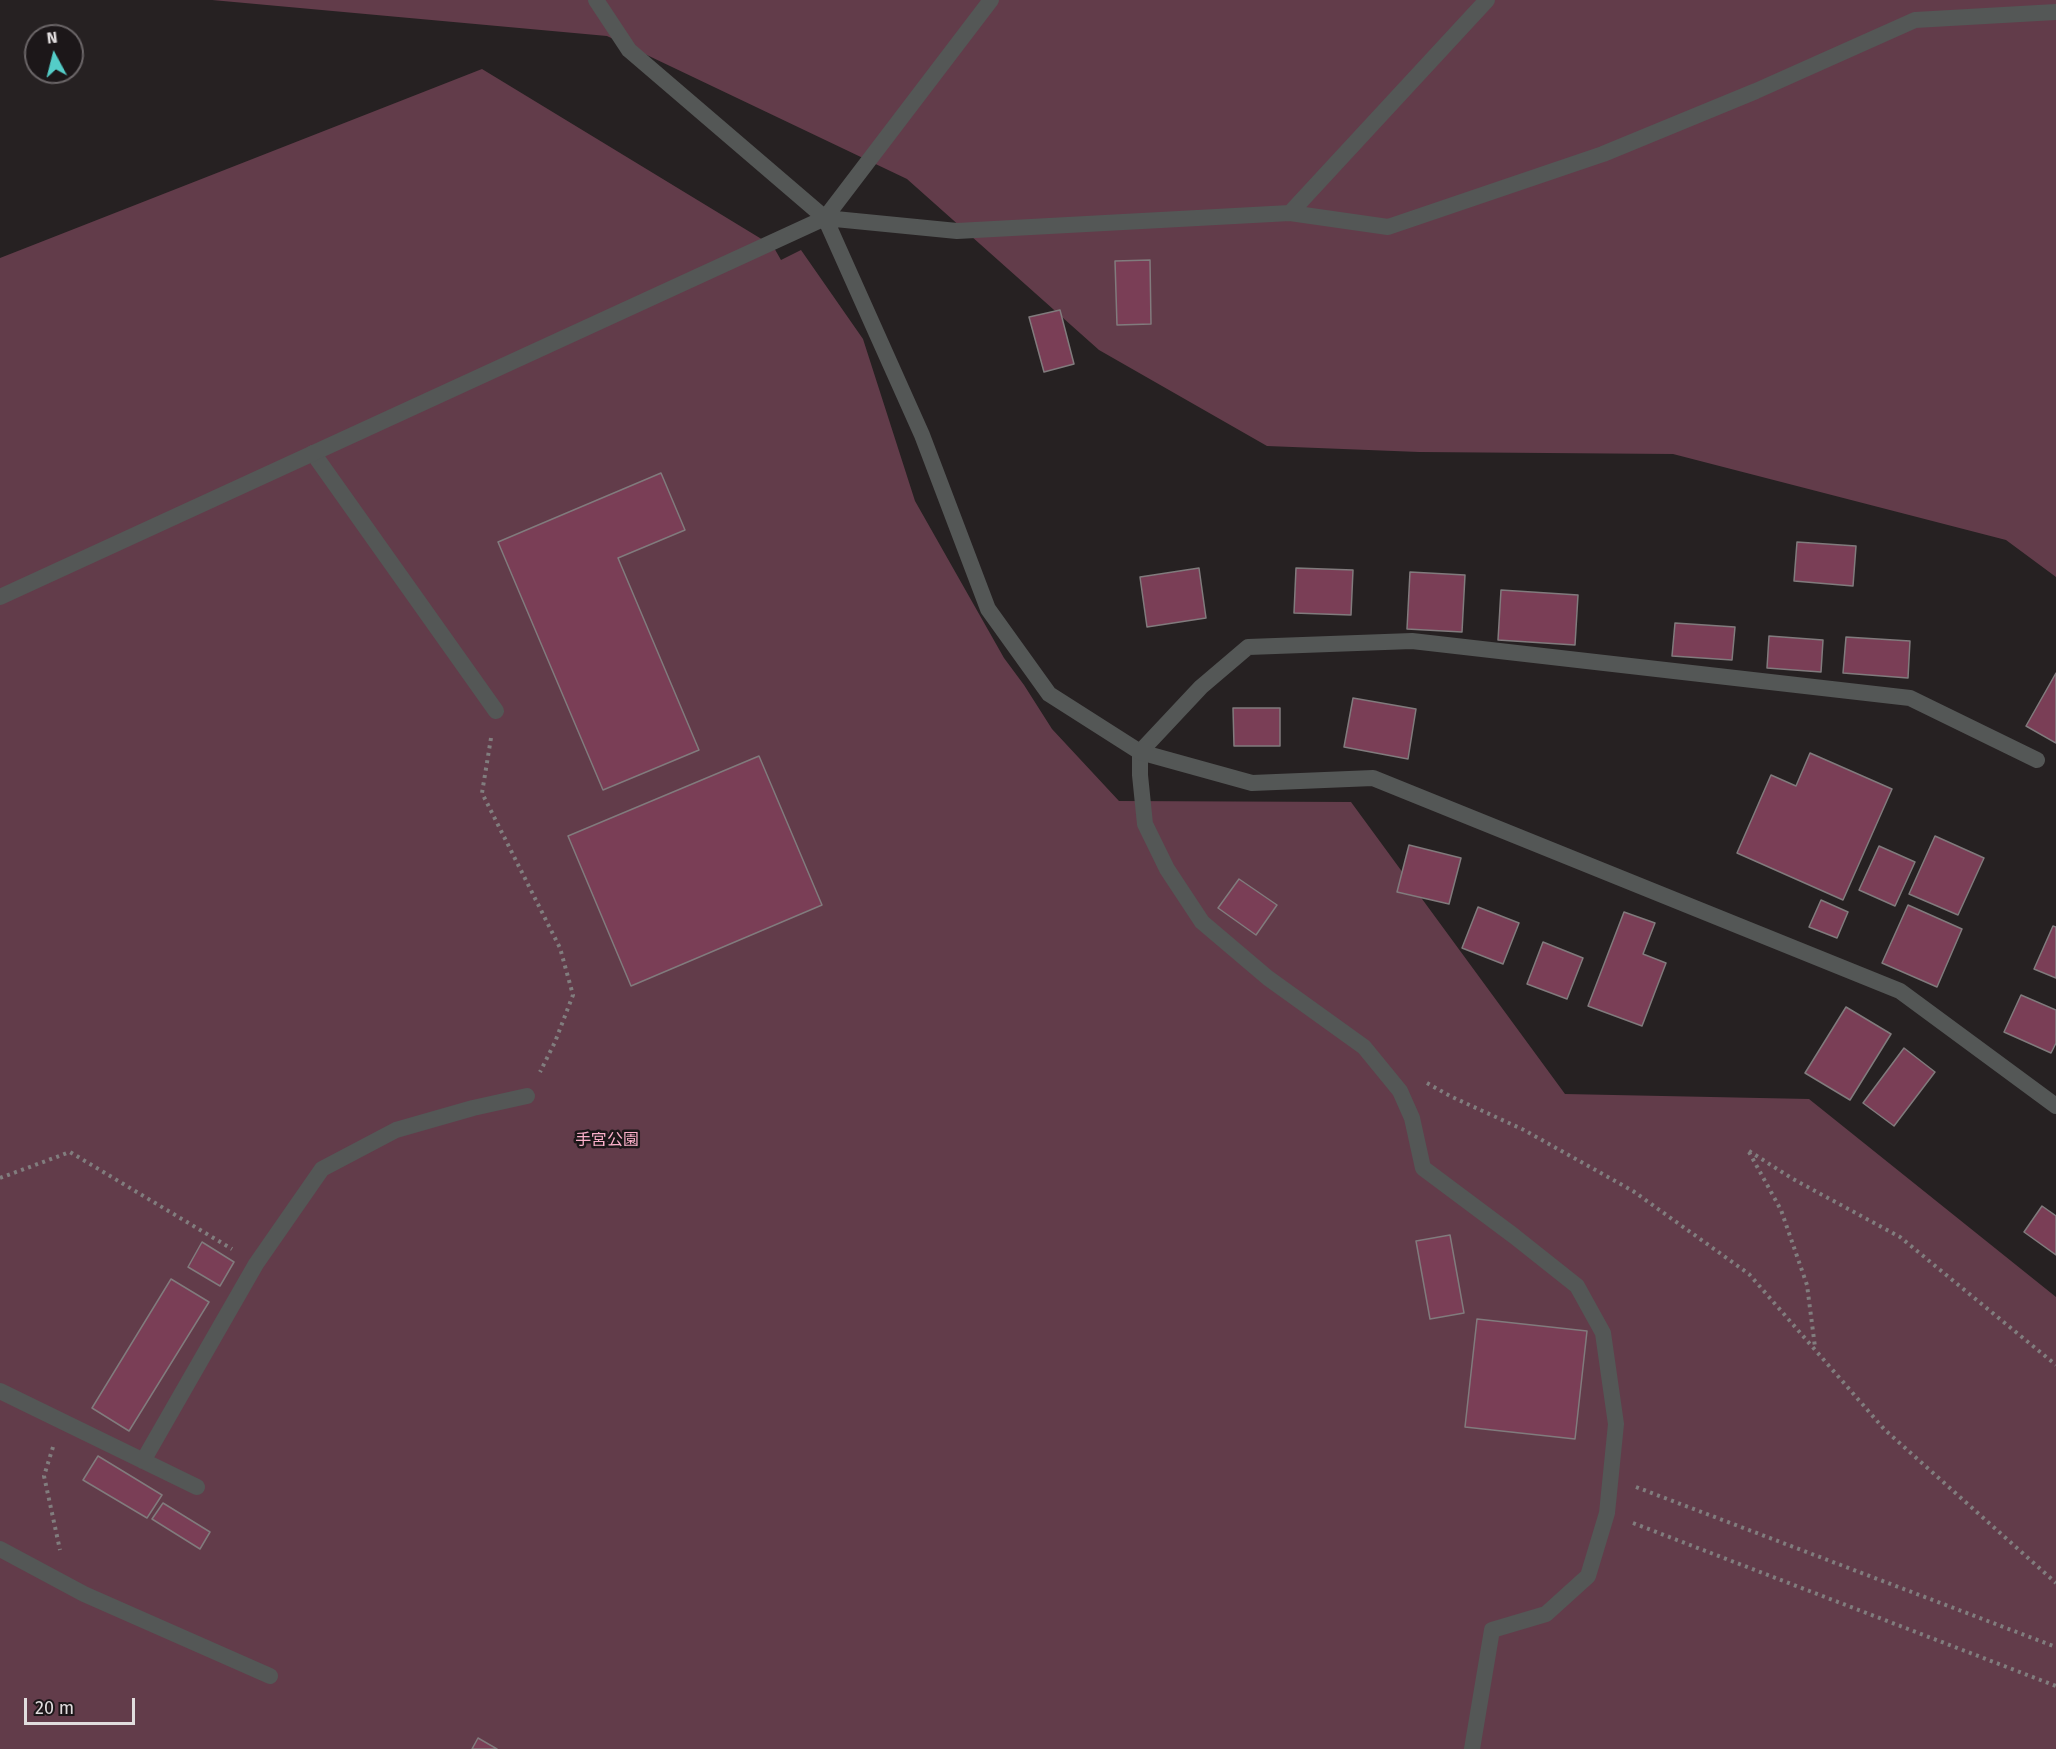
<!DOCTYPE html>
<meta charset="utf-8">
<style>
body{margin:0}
#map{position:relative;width:2056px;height:1749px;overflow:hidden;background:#262122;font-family:"Fira Sans",sans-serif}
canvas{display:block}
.north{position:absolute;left:24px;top:24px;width:60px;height:60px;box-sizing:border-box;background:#1c1719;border:2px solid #6b6668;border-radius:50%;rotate:353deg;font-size:16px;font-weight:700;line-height:24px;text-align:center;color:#e1ddde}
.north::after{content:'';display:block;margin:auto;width:21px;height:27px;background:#54cdc8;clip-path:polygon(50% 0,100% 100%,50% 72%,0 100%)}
.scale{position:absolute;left:24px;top:1698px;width:111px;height:27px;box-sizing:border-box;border:3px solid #e1ddde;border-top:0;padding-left:8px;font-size:18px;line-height:21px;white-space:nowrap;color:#e1ddde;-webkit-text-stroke:4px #1c1719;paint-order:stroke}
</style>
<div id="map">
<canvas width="2056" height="1749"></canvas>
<div class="north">N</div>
<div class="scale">20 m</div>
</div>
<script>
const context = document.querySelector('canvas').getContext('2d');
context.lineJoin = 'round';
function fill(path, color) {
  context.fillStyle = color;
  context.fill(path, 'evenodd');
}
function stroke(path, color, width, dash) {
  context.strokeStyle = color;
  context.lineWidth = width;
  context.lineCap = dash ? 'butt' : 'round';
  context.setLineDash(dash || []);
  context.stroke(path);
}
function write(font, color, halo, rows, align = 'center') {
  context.font = font + ' "Fira Sans","Noto Sans JP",sans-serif';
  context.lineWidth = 5;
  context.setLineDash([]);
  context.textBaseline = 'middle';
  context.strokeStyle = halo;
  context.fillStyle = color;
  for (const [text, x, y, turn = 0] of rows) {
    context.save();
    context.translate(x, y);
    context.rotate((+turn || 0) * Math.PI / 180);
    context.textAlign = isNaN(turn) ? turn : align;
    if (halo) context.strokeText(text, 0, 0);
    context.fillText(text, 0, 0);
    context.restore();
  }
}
const green = new Path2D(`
 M212,0H2056V577L2006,540L1673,454L1419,452L1267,446L1099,350L907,179L607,36Z
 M482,69L773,246L781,260L801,250L863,339L915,501L1004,658L1024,685L1052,729L1119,801L1351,802L1565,1094L1809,1099L2056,1297V1749H0V258Z`);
const building = new Path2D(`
 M1150,260L1151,324L1117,325L1115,261Z
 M1060,310L1074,364L1044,372L1029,317Z
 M661,473L685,530L618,558L699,750L603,790L498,542Z
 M1797,542L1856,546L1853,586L1794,581Z
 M1199,568L1206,618L1147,627L1140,577Z
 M1296,568L1353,570L1351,615L1294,613Z
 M1410,572L1465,575L1462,632L1407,629Z
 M1501,590L1578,595L1575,645L1498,640Z
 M1675,623L1735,627L1732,660L1672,656Z
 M1769,636L1823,640L1821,672L1767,668Z
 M1846,637L1910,641L1908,678L1843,673Z
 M2056,673V743L2026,726Z
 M1353,698L1416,709L1408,759L1344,747Z
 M1233,708H1280V746H1234Z
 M1810,753L1892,789L1843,900L1737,853L1771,775L1796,786Z
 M759,756L822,905L631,986L568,836Z
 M1935,836L1984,858L1958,915L1909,894Z
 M1409,845L1461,858L1449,904L1397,892Z
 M1879,846L1915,862L1895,906L1859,890Z
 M1239,879L1277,905L1256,935L1218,908Z
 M1821,900L1848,912L1837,938L1809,927Z
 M1908,905L1962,929L1937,987L1882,963Z
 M1478,907L1519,923L1503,964L1462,948Z
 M1624,912L1655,923L1643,954L1666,963L1642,1026L1588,1006Z
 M2053,926L2056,927V978L2034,969Z
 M1543,942L1583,958L1567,999L1527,984Z
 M2021,995L2056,1010V1043L2051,1053L2004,1032Z
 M1846,1007L1891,1034L1850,1100L1805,1073Z
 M1904,1048L1935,1072L1894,1126L1863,1103Z
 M2042,1206L2056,1216V1255L2024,1232Z
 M1450,1235L1464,1313L1430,1319L1416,1241Z
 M202,1242L234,1262L220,1286L188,1267Z
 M171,1279L209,1302L129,1431L92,1408Z
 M1477,1319L1587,1331L1575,1439L1465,1427Z
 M98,1456L162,1495L147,1518L83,1480Z
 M163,1503L210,1532L200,1549L152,1519Z
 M478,1738L497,1749H472Z`);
const path = new Path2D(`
 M491,738L482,793L560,948L573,995L555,1042L540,1072
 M1427,1083L1450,1096L1524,1130L1633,1191L1749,1274L1884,1429L2056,1583
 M1749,1151L1793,1179L1900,1237L2056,1365
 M1749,1152L1781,1210L1807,1285L1815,1347
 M0,1178L70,1152L232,1249
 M53,1447L44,1476L60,1550
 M1636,1487L2056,1647
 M1633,1523L2056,1686`);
const service = new Path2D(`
 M313,453L496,711
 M1140,752V775L1145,824L1167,869L1202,922L1268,978L1364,1047L1400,1091L1412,1118L1423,1168L1514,1236L1577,1286L1603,1333L1616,1424L1607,1513L1588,1576L1546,1614L1492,1630L1472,1749
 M0,1391L197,1487
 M143,1461L256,1264L322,1169L396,1130L473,1108L527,1096
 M0,1549L84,1594L270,1676`);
const minor = new Path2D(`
 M596,0L629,50L825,218L922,435L988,609L1049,694L1140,752L1252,783L1373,778L1900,991L2056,1106
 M1290,213L1487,0
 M825,218L957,231L1290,213L1388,227L1603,154L1756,91L1915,20L2056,12
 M0,597L825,218L991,0
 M1140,752L1201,687L1248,647L1412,641L1910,698L2037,760`);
const parkNames = [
 ["手宮公園",607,1141]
];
fill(green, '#623c4a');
fill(building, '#7a3e56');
stroke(building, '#817b7d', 1.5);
stroke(path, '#817d7e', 4, [3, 4.5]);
stroke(service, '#545756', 16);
stroke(minor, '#545756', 16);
write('16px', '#fbb0ca', '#1c1719', parkNames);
</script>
